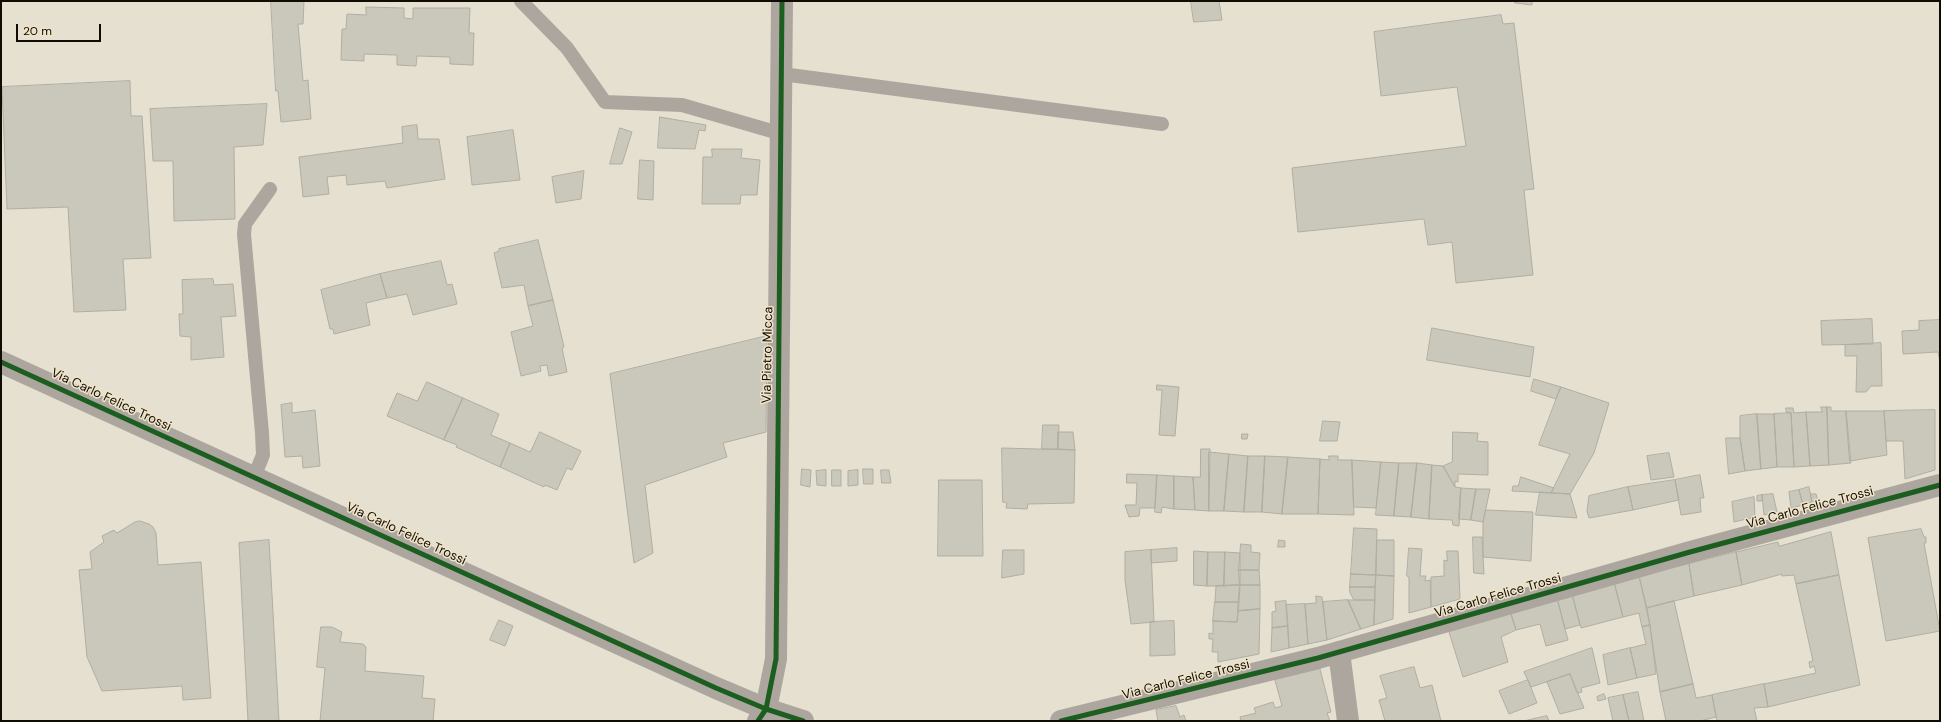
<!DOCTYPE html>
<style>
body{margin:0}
#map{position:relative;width:1941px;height:722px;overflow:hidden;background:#e6e0d1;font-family:"DM Sans",sans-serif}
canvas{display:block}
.frame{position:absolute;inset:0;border:2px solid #100c04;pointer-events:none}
.scale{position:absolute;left:16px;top:24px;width:85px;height:18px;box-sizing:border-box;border:2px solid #100c04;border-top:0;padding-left:5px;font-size:12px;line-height:14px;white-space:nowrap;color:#100c04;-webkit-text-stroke:3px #efe3c8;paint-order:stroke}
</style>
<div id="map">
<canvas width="1941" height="722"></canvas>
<div class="frame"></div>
<div class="scale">20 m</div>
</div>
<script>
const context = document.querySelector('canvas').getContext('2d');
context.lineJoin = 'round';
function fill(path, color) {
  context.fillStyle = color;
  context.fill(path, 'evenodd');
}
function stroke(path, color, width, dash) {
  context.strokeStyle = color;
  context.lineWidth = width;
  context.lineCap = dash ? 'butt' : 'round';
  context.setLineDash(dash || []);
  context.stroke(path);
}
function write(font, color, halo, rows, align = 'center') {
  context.font = font + ' "DM Sans",sans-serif';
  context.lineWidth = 3;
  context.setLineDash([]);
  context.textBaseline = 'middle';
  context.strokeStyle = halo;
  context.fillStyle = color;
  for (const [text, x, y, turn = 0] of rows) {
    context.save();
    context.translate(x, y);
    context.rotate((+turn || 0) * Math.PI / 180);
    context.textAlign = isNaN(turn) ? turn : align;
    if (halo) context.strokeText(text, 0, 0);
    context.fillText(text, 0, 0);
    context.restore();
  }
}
const building = new Path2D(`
 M271,1H304L303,24H298L303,81L308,80L311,119L281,122L278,91H276Z
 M1191,1H1219L1222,20L1194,22Z
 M1515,1H1532V5L1515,3Z
 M366,7L404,8V18L413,19V8H470L469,33H474L473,65L450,64V57L417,56L416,66L397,65V55L364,54V61L341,60L342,29H346L347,14L366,15Z
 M1501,15L1503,24L1514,23L1534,189L1524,190L1533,275L1456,283L1452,242L1428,245L1424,219L1298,232L1292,168L1466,146L1457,87L1381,96L1374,32Z
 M130,81L131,116H142L151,258L123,259L126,310L74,312L68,207L7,209L2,87Z
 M267,104L263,145L234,147L235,219L174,221L173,161H153L150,109Z
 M660,117L706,125L705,131L699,130L695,149L658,148Z
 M417,125L418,139H439L445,179L387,188L385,181L347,185L346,175L327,177L329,194L303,197L299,157L403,143L402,127Z
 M620,128L632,132L622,164H610Z
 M513,130L520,180L472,185L467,137Z
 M712,149H742L741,158L760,160L757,195H741L740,204H702L703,157H712Z
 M640,160L654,161L653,200L638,199Z
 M584,171L581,199L556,203L552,177Z
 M538,240L553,300L528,306L524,285L502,288L494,253L499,251V249Z
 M441,261L447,285L452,284L457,304L413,315L407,294L387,298L380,274Z
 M380,274L387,298L366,303L370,325L334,334L333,329H330L321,290Z
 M213,279L214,285L233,284L236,316L221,317L224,357L191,360V337L180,336L179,314H183L182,280Z
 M553,300L564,347L562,348L567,372L549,376L547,365L540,366L541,371L521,376L511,332L533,326L528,306Z
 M1872,319L1873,344L1822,345L1821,321Z
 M1940,320V362L1938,352L1903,354L1902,331L1919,330V321Z
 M1432,328L1534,347L1530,377L1427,360Z
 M767,336L766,432L723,443L727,457L645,485L653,553L634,563L610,374Z
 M1881,343L1882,386H1871L1866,392H1856L1857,356H1845V345Z
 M1534,379L1561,387L1556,399L1531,391Z
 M427,382L463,398L444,440L387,416L397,393L417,401Z
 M1157,385L1179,387L1175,436L1159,435L1162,390H1157Z
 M1561,387L1609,403L1594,453L1570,494L1551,493L1570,454L1539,445Z
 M463,398L499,414L491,435L510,443L500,467L456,447L457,445L444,440Z
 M292,403V413L315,410L320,466L303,468L302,456L285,457L281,405Z
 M1821,407H1827L1829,465L1810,466L1806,412H1822Z
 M1827,407H1831V411H1846L1851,463L1829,465Z
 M1786,408H1793L1794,413L1806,412L1810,466L1794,467L1791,413H1787Z
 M1935,410V470L1905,479L1903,441H1886L1884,411Z
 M1846,411H1884L1887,455L1850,461Z
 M1791,413L1794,467H1777L1774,414Z
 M1757,414L1761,469L1745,471L1740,438V416Z
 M1757,414H1774L1777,467L1761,469Z
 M1323,421L1340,422L1337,441H1320Z
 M1043,425H1059L1058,449H1042Z
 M540,432L581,451L572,470L567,468L557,490L545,485L544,487L500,467L510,443L530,452Z
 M1058,432H1073L1075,450L1058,449Z
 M1453,432L1478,433L1477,441L1488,442V475L1458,474V482L1455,481V487L1443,466L1452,462Z
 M1242,434H1248L1247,439H1242Z
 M1726,438H1740L1745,471L1729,474Z
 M1002,448L1075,450L1074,503L1028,504L1027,509L1006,508L1007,503L1003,502Z
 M1201,449H1210L1209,511L1195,510L1193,477H1200Z
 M1209,452L1229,454L1224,511H1209Z
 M1669,453L1674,477L1651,480L1647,456Z
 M1229,454L1248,456L1244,512L1224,511Z
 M1248,456H1265L1262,512H1244Z
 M1265,456L1288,457L1282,514L1262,512Z
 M1329,456H1338V460H1352L1354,515L1318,514L1320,459L1329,460Z
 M1288,457L1320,459L1318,514H1282Z
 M1352,460L1381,462L1376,508L1354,507Z
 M1381,462L1399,463L1394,516L1376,515Z
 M1399,463H1417L1411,517L1394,516Z
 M1417,463L1432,465L1429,519L1411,517Z
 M1432,465L1443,466L1455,487L1461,488L1459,526L1453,525L1452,520L1429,519Z
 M802,469L811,470L810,487L801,485Z
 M863,469H873V484H864Z
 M826,470V486L817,485L816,471Z
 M832,470H841V486H832Z
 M858,470V485L848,486V471Z
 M881,470H889L891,483H882Z
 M1127,474L1157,475L1155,508H1140L1139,516L1129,517L1125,505H1136L1137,483H1127Z
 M1157,475L1174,476V509L1162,507L1161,513L1155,512Z
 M1700,475L1704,498H1700L1701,512L1681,515L1675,480Z
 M1174,476L1193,477L1195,510L1174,509Z
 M1521,477L1554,488L1551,493L1512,491L1513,486H1518Z
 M939,480H982L983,556H938Z
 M1675,480L1679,500L1633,510L1628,487Z
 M1628,487L1633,510L1589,518L1587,511L1589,496Z
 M1809,487L1812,502L1803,505L1799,490Z
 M1461,488L1476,489L1471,520L1459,519Z
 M1476,489H1490L1483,522L1471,520Z
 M1799,490L1803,505L1791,508L1789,492Z
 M1540,492L1570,494L1577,518L1536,515Z
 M1773,494L1777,512L1764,515L1762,495Z
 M1811,494H1816L1818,501L1812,502Z
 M1762,495V501H1757V496Z
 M1754,497L1755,517L1734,522L1732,502Z
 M1486,510L1533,512L1531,561L1483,557V522Z
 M140,521L149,524L153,527L156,533L158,565L201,562L211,698L183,700L182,686L102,691L87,657L79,570L92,569L90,552L104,542L102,536L114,530L117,533L135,522Z
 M1354,528L1377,529L1376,575L1351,574Z
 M1921,529L1924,537H1926V543H1924L1940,631L1886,641L1868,538Z
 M1831,532L1839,575L1796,584L1794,575L1782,576V574L1742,585L1736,552L1778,542L1779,546Z
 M1473,537H1482L1484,574L1474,573Z
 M269,540L279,721H248L239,543Z
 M1279,540L1285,541V547H1278Z
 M1377,540H1394V576L1376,575Z
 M1241,544L1251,545V552L1260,553L1259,570H1239Z
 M1177,548V561L1151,563V550Z
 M1409,548L1422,549L1420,576H1426L1425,581L1430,580L1431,607L1409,613V577L1407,576Z
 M1003,550H1024V574L1002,578Z
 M1151,550L1154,622L1131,624L1125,580V552Z
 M1194,551L1208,552L1207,586L1194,585Z
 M1447,551H1458L1460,599L1431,607V577L1444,576V560L1447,561Z
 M1208,552H1225L1224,586H1207Z
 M1225,552L1240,553V585L1224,586Z
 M1736,552L1742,585L1694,596L1689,564Z
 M1689,564L1694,596L1647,608L1639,576Z
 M1239,570H1259L1260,585H1240Z
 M1351,574L1376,575L1375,587H1350Z
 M1376,575L1394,576L1393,619L1374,625Z
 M1839,575L1860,685L1768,707L1764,684L1816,673L1814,666L1810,668L1809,662L1813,661L1796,584Z
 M1639,576L1650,625L1642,627L1639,613L1623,617L1614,582Z
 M1614,582L1623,617L1581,628L1572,594Z
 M1240,585L1239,602H1215L1216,586Z
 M1240,585H1260V609L1238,611Z
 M1350,587H1375V600H1354L1350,593Z
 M1572,594L1580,625L1565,629L1557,598Z
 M1316,596L1322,597L1327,640L1308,644L1305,604L1316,603Z
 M1557,598L1568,640L1546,646L1540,624L1516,630L1511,614Z
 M1348,600H1375L1374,625L1361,629Z
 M1348,600L1361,629L1327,640L1323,602Z
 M1286,601L1288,626L1272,628V612L1276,611L1275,602Z
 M1674,601L1693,684L1660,692L1647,608Z
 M1215,602H1239L1237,622L1213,621Z
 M1305,604L1308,644L1289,648L1286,605Z
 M1260,609L1259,654L1218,662V652H1212L1213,639H1209V633L1213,634V621L1237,622L1238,611Z
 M1511,614L1516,630L1501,637L1508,662L1463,677L1449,632Z
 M499,620L513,626L505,646L490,640Z
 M1174,621L1175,655L1150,656V622Z
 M1650,625L1656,674L1637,678L1630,648L1646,644L1642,627Z
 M1288,626L1289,648L1271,652L1272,628Z
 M321,627H332L342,632L340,642L363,644L366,647L365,671L424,676L422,698L435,699L433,721H320L325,668L317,667Z
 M1592,648L1600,683L1581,688L1582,692L1577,693L1570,674L1531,687L1524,672Z
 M1630,648L1637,678L1608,685L1603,655Z
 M1414,667L1420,688L1432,685L1441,721H1385L1379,700L1387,698L1380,676Z
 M1320,669L1331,712L1327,713L1330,721H1241L1240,717L1256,713L1254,708L1273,702L1275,708L1282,706L1275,680Z
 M1570,674L1584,708L1560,714L1547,682Z
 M1528,680L1537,703L1509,714L1499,691Z
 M1693,684L1696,698L1712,695L1716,717L1700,721H1666L1660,692Z
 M1764,684L1768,707L1754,708L1757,721H1717L1712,695Z
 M1638,692L1644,721H1629L1623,695Z
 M1604,694L1606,699L1598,701L1597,697Z
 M1623,695L1629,721H1613L1608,698Z
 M1176,706L1180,717L1184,715L1186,721H1158L1156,710Z
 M1547,716L1549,721H1524Z`);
const service = new Path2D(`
 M521,1L567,48L605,102L682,105L782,134
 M782,74L1162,124
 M254,477L263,455L262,433L244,234L245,224L270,189`);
const minor = new Path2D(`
 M758,721L766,709L776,659L782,1`);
const tertiary = new Path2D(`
 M1,362L716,688L766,709L803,721
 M1339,652L1348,721
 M1061,721L1318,658L1690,552L1940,485`);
const cycleway = new Path2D(`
 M1,362L716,688L766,709L803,721
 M758,721L766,709L776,659L782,1
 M1061,721L1318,658L1690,552L1940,485`);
const streetNames = [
 ["Via Pietro Micca",768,355,-89],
 ["Via Carlo Felice Trossi",111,400,25],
 ["Via Carlo Felice Trossi",1810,508,-15],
 ["Via Carlo Felice Trossi",406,534,25],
 ["Via Carlo Felice Trossi",1498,596,-16],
 ["Via Carlo Felice Trossi",1186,680,-14]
];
fill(building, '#c9c8bb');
stroke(building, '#afaea2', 1);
stroke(service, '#ada69f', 14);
stroke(minor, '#ada69f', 22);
stroke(tertiary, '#ada69f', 22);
stroke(cycleway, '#1b5e20', 5);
write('13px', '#100c04', '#efe3c8', streetNames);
</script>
